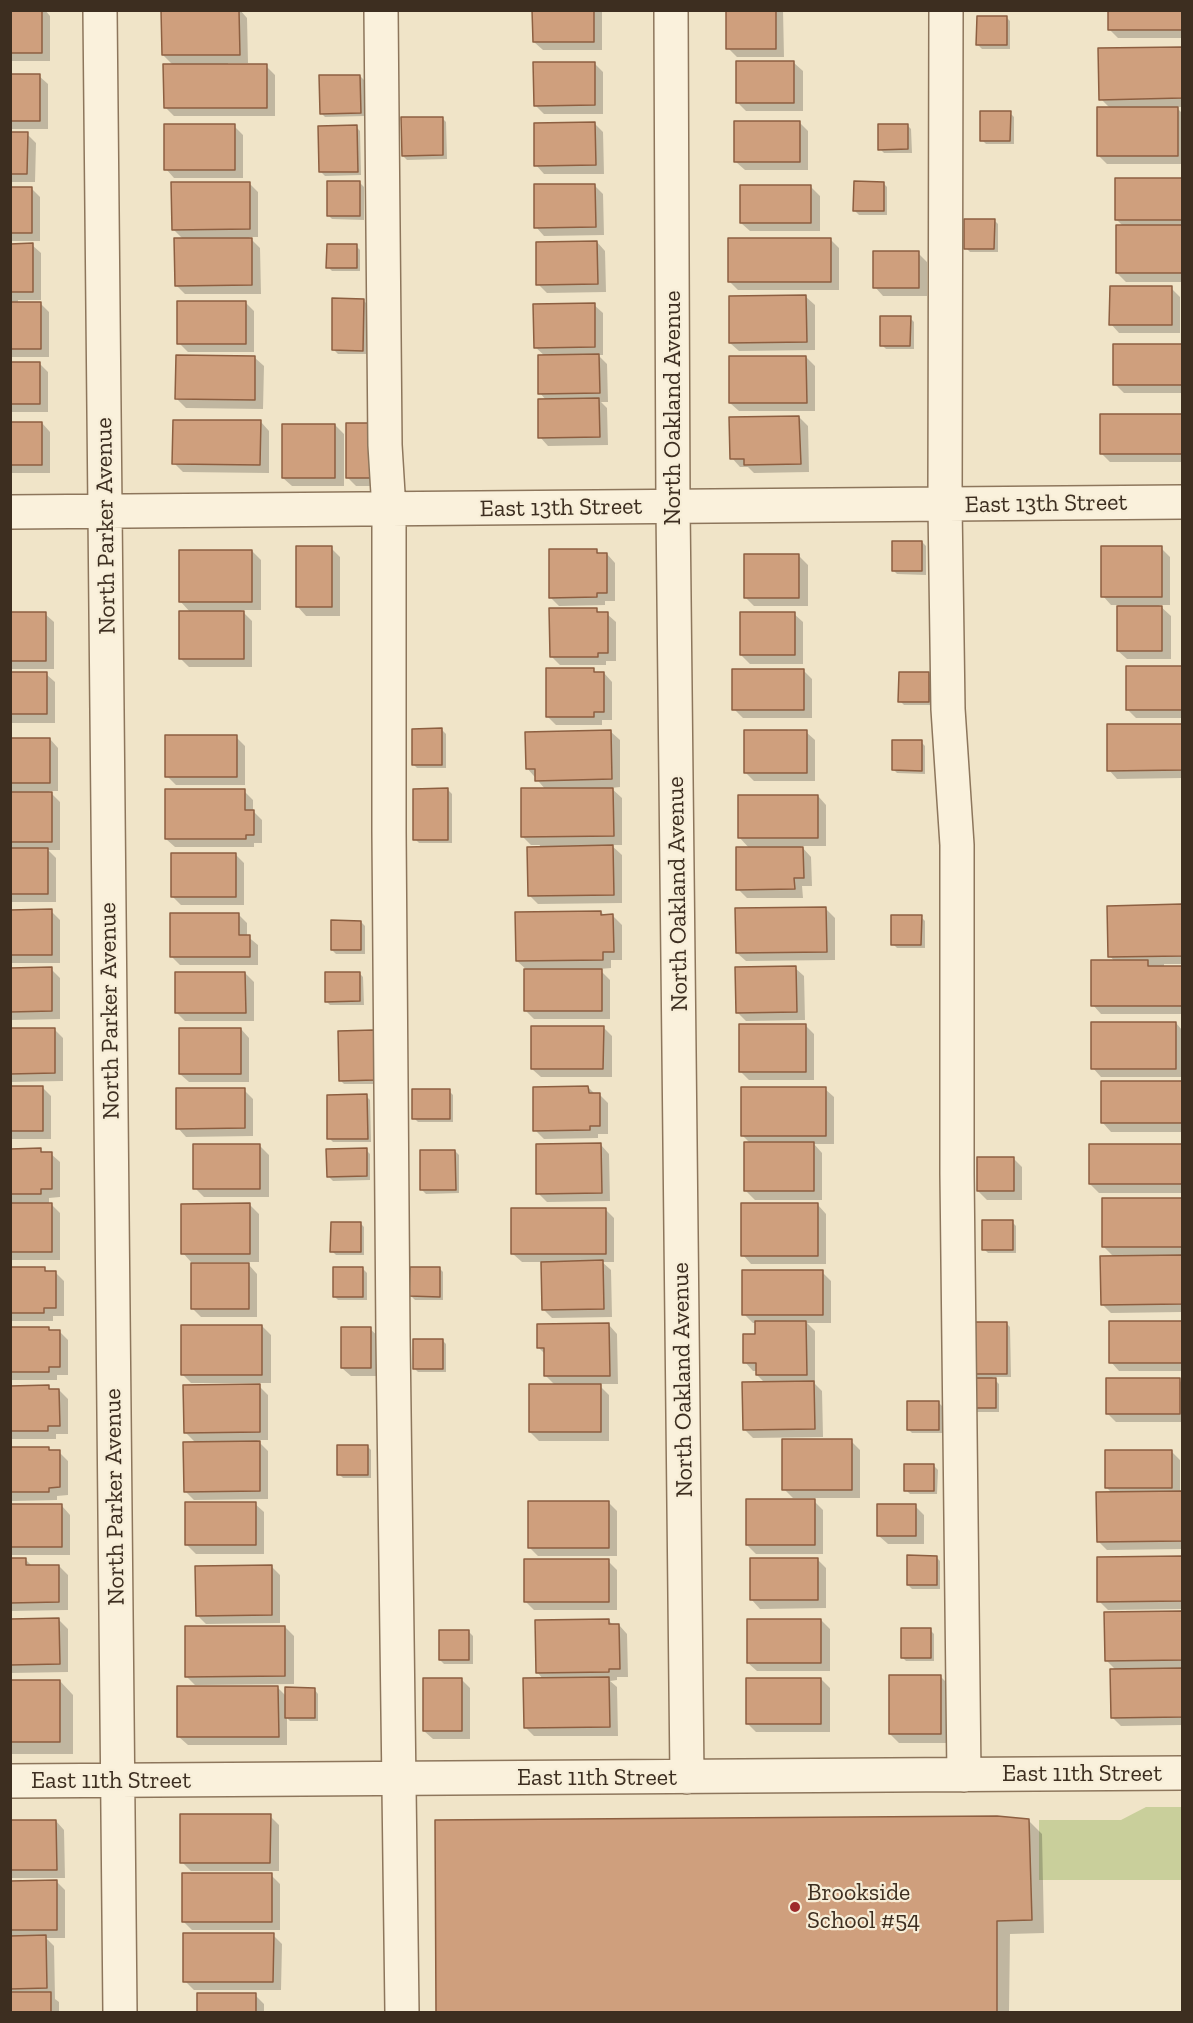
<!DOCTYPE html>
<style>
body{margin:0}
#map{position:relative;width:1193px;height:2023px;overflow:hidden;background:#f0e4c8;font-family:"Zilla Slab",serif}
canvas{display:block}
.frame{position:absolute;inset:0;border:12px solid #3d2e20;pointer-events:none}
</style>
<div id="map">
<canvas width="1193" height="2023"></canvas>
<div class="frame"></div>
</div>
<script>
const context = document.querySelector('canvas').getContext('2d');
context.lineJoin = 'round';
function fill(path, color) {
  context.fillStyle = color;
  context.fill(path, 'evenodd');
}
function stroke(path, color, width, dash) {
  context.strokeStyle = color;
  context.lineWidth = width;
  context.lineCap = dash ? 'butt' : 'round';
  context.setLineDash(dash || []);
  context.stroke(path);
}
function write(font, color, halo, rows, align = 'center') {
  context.font = font + ' "Zilla Slab",serif';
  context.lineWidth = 4.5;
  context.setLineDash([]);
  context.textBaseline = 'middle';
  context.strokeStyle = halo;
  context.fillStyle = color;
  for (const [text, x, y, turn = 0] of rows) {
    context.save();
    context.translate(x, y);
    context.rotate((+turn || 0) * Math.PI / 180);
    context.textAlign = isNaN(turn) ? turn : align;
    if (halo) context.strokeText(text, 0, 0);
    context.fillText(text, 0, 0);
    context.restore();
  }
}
const green = new Path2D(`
 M1146,1807H1182V1880H1039V1820H1121Z`);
const shadow = new Path2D(`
 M10,10H45L50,16V61H10Z
 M163,10H240L247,18L248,63H228V66H266L275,75V116H174L165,107L174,66L163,55Z
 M534,10H602V50H543L534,42Z
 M728,10H783L784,57H737L728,48Z
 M1109,10H1182V38H1118L1109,29Z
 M1006,17L1010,21V49H982L978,45Z
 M1182,48V107H1176L1182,113V164H1107L1098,155L1110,108L1101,99Z
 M594,63L603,72V114H544L535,105Z
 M794,63L803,71V111H746L738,103Z
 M10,76H39L48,84V129H10Z
 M360,76L364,80L365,116L325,117L321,113Z
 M1010,113L1014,117V144H986L982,140Z
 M442,118L446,122L447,159L407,160L403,156Z
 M594,123L603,132L604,174H544L536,165Z
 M800,123L808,131V170H745L736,162Z
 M907,125L911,129L912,153H884L880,149Z
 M234,126L243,135V178H174L166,169Z
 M356,127L360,131L361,175L325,176L321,172Z
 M10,134H27L36,143L35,182H10Z
 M1116,179H1182V282H1126L1117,273L1124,227L1116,219Z
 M249,183L258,192V237H249L260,248L261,294H185L176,285L184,240L173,229Z
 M360,183L364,187V220L332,219L328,215Z
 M883,183L887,187V215H859L855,211Z
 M594,185L603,194L604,235L544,236L536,227Z
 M811,187L820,196V231H750L741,223Z
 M10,188L32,189L40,197V241H10Z
 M994,220L998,224V252H970L966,248Z
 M830,239L839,248V290H738L729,281Z
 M597,242L605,251L606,292L547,293L538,284Z
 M10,245H32L41,253V300H18V303H40L49,312V357H10Z
 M356,246L360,250V271H332L328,267Z
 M918,253L927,262V296H883L875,287Z
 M1171,288L1180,297V333H1119L1111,324Z
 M806,297L815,305V350L739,351L730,343Z
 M363,300L367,304L366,354H338L334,350Z
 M245,302L254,311V352H188L179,343Z
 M594,305L603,313V355H598L607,364L608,402H601L607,408L608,445L548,446L540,437L546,400L540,393L545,356L535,347Z
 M910,318L914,322V349H886L882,345Z
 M1181,345L1182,347V393H1124L1115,384Z
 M806,357L815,366V411H739L730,403Z
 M255,358L264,366L263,409L186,408L177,399Z
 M10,363H39L48,372V412H10Z
 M1101,415H1182V462H1110L1101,453Z
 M799,417L808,426L809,472L754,473L748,467H740L732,458Z
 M261,422L269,431V473L183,472L174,463Z
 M10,423H42L50,432V473H10Z
 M348,424L379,486H356L348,478Z
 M335,425L344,434V486H292L283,478Z
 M922,542L926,546V575L897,574L893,570Z
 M331,548L340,557V616H306L298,607Z
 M1161,548L1170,557V605H1159L1171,616V659H1127L1118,651V605H1111L1103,596Z
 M252,551L261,560V610H241L252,621V667H189L180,658L191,613L180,601Z
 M596,551L600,554H607L615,563V601H605V605L559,606L550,597Z
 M799,556L808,565V606H754L745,597Z
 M597,610L600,614H607L616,622V661H606V665H560L551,656Z
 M10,614H45L54,622V669H10Z
 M794,614L803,622V664H750L741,655Z
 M1127,667H1182V718H1136L1127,709Z
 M593,670L596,673H604L612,682V720H602V725H556L547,716Z
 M803,670L812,679V718H743L734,709Z
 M928,673L932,677V705H904L900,701Z
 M10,674H46L55,682V723H10Z
 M1181,725L1182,727V778L1117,779L1109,770Z
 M442,730L446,734V768H417L413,764Z
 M611,732L620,740V787L611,788L622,798V845H611L622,855V903L538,904L529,895L540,845H531L522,836L546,790L527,768Z
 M806,732L815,740V781H754L745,772Z
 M236,737L245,746V785H176L167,776Z
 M10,739H50L58,748V791H49L60,802V850H48L56,858V902H10Z
 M921,742L925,746V774L897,773L893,769Z
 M448,790L452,794V843H419L415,839Z
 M244,791L253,800V811L262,820V843H254V847H175L166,839Z
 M818,796L826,805V846H801L811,857L812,886H802L803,898H747L738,889L750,849L739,837Z
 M235,854L244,863V905H181L172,896Z
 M1182,906V964H1164V967H1182V1014H1101L1093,1005L1115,962L1110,956L1109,907Z
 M826,909L835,918V960L746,961L737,953Z
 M10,911H51L60,920V963H10Z
 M601,912L605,916H613L622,925V960H611V968L599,969L610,980V1019H534L525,1010L528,971L517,961Z
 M238,914L247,923V936L258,945V965H180L171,956Z
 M921,917L925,921V948H897L893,944Z
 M361,922L365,926V954H336L332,950Z
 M795,968L804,976L805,1020L746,1021L737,1012Z
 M10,969H51L60,978V1019L10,1020Z
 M245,973L254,982V1021H185L176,1012Z
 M359,973L363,977L364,1005H330L326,1001Z
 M1176,1023L1182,1030V1077H1101L1093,1068Z
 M805,1025L814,1034V1080H749L740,1071Z
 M603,1027L612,1036V1077H541L532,1069Z
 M54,1029L63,1038V1081L10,1082V1030Z
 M241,1029L249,1038V1082H189L180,1074Z
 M373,1032L377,1036L378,1084H344L340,1080Z
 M1181,1082L1182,1084V1132H1111L1103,1123Z
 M10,1087H42L51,1096V1139H10Z
 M588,1087L595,1094H599L608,1103V1134H598V1138L544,1139L535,1130Z
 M825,1089L834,1097V1144H814L822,1153V1200H755L746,1191L751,1144L743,1136Z
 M244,1090L253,1099V1136L186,1137L178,1128Z
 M449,1091L453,1095V1122H418L414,1118Z
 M366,1096L370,1100L371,1142H333L329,1138Z
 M601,1145L609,1154L610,1201L547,1202L538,1193Z
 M260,1146L269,1155V1197H204L195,1188Z
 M1090,1146H1182V1193H1099L1090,1184Z
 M10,1150H40L44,1154H51L60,1162V1197L49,1198V1204H51L60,1213V1260H10Z
 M366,1150L370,1154V1180L333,1181L329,1177Z
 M455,1151L459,1155V1193L426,1194L422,1190Z
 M1013,1158L1022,1167V1200H987L978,1191Z
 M1181,1199L1182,1201V1312L1111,1313L1102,1304L1115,1258L1104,1247Z
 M250,1205L259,1214V1262H191L183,1253Z
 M818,1205L826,1214V1264H751L743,1255Z
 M605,1209L614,1218V1262H602L611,1270L612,1317L552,1318L544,1310L542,1262H522L513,1254Z
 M1012,1222L1016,1226V1253H988L984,1249Z
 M360,1223L364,1227V1255H336L332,1251Z
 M249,1265L257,1274V1317H201L193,1309Z
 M439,1268L443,1272V1300H415L411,1296Z
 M10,1269H44L48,1272H55L64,1281V1316H53V1321H10Z
 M363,1269L367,1273V1300H338L334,1296Z
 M822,1272L831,1281V1323H807L815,1331V1384L822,1391L823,1437L753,1438L745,1430L765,1383L757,1375V1371H753L745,1362L757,1335V1323H753L744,1314Z
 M1111,1322H1182V1371H1119L1111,1362Z
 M1006,1323L1010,1327L1011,1377H992L999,1384V1412H971L969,1373Z
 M609,1325L617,1334L618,1384H598L609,1395V1441H539L530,1432L556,1386L546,1376L545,1354L539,1348Z
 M262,1326L271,1335V1383H191L183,1375Z
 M10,1328H48L51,1331H59L68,1340V1375H57V1380H11Z
 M370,1329L379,1337V1376H351L342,1368Z
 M442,1340L446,1344V1372H418L414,1368Z
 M1179,1380L1182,1383V1422H1116L1107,1413Z
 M259,1386L268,1395V1440H257L268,1451V1499L194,1500L185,1491L196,1443L185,1432Z
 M10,1387H48L51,1390H59L68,1399V1434H56V1439H10Z
 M938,1402L942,1406V1433H912L908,1429Z
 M851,1441L860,1450V1498H793L784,1489Z
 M367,1446L371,1450V1478H343L339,1474Z
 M10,1448H48L52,1452H59L68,1461V1495L57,1496V1500L11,1501Z
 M1171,1451L1180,1460V1493H1182V1549L1107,1550L1098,1541L1113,1494L1106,1487Z
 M934,1466L938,1470L937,1494H910L906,1490Z
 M814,1501L823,1510V1554H756L747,1545Z
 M609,1503L617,1511V1556H538L529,1547Z
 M255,1504L264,1512V1554H196L187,1545Z
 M10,1506H62L70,1515V1555H10Z
 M915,1506L924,1515V1544H888L879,1536Z
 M936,1557L940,1561V1589H912L908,1585Z
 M1182,1557V1609L1108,1610L1099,1601L1098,1558Z
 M10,1559H25L33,1567L59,1566L68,1575V1610L10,1611Z
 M817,1559L826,1568V1608L760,1609L752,1600Z
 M608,1561L617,1570V1610H534L525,1601Z
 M271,1566L280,1575V1623L206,1624L197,1615Z
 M1182,1612V1725L1121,1726L1112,1717L1116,1670L1106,1660V1613Z
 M10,1620H59L68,1629V1672L10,1673Z
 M821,1620L830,1629V1671H757L748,1663Z
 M609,1621L613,1625H619L627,1634L628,1677H617V1680L610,1681L617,1687L618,1736H534L525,1727L544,1680L537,1672Z
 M285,1627L294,1636V1684L195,1685L186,1676Z
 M930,1630L934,1634V1661H906L902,1657Z
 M469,1632L473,1636V1664H444L440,1660Z
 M940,1676L949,1685V1743H899L890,1734Z
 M461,1679L470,1688V1739H433L424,1731Z
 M821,1679L830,1688V1732H756L747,1723Z
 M10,1681H60L73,1695V1754H10Z
 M278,1688L286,1696L314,1689L318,1694V1721H290L287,1718V1745H188L179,1737Z
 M270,1816L279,1825V1871H191L182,1862Z
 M56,1821L64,1830L65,1878H10V1822Z
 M1029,1821L1042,1834L1044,1933L1010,1934L1009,2012H438L437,1822Z
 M271,1875L280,1884V1930H192L183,1921Z
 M56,1881L65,1890V1938H46L54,1946L55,1999L59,2002V2012H10V1882Z
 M273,1935L282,1944L281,1990H194L185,1981Z
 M198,1995H255L264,2004V2012H198Z`);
const building = new Path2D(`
 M10,10H42V53H10Z
 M161,10H239L240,55H162Z
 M532,10H594V42H533Z
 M726,10H776V49H726Z
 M1108,10H1182V30H1108Z
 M977,16H1007V45H976Z
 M1182,47V98L1099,100L1098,48Z
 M736,61H794V103H736Z
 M533,62H595V105L534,106Z
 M163,64H267V108H164Z
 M10,74H40V121H10Z
 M319,75H360L361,113L320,114Z
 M1097,107H1178V156H1097Z
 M980,111H1011L1010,141H980Z
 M401,117H443V155L402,156Z
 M734,121H800V162H734Z
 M595,122L596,165L534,166V123Z
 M164,124H235V170H164Z
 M878,124H908V149L878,150Z
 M357,125L358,172H319L318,126Z
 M10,132H28L27,174H10Z
 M1115,178H1182V220H1115Z
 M327,181H360V216H327Z
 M854,181L884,182V211H853Z
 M171,182H250V229L172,230Z
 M534,184H595L596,227L534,228Z
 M740,185H811V223H740Z
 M10,187H32V233H10Z
 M964,219H995L994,249H964Z
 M1116,225H1182V273H1116Z
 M174,238H252V285L175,286Z
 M728,238H831V282H728Z
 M597,241L598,284L536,285V242Z
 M33,243V292H10V244Z
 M327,244H357V268H326Z
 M873,251H919V288H873Z
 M1110,286H1172V325H1109Z
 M806,295L807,342L729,343V296Z
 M332,298L364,299L363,351L332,350Z
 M177,301H246V344H177Z
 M10,302H41V349H10Z
 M595,303V347L534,348L533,304Z
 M880,316H911L910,346H880Z
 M1113,344H1182V385H1113Z
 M599,354L600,393L538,394V355Z
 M176,355L255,356V400L175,399Z
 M729,356H806L807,403H729Z
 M10,362H40V404H10Z
 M599,398L600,437L538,438V399Z
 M1100,414H1182V454H1100Z
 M799,416L801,464L744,465V459H730L729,417Z
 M173,420H261L260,465L172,464Z
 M10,422H42V465H10Z
 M346,423H371V478H346Z
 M282,424H335V478H282Z
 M892,541H922V571H892Z
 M296,546H332V607H296Z
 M1101,546H1162V597H1101Z
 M549,549H597V553H607V593H597V597L549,598Z
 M179,550H252V602H179Z
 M744,554H799V598H744Z
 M1117,606H1162V651H1117Z
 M549,608H597V612H608V653H598V657H550Z
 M179,611H244V659H179Z
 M10,612H46V661H10Z
 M740,612H795V655H740Z
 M1126,666H1182V710H1126Z
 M546,668H594V672H604V712H594V717H546Z
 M732,669H804V710H732Z
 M10,672H47V714H10Z
 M899,672H929V702H898Z
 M1107,724H1182V770L1107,771Z
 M442,728V765H412V729Z
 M611,730L612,779L535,781V769H526L525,732Z
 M744,730H807V773H744Z
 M165,735H237V777H165Z
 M10,738H50V783H10Z
 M892,740H922V771L892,770Z
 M448,788V840H413V789Z
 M521,788H613L614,836L521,837Z
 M165,789H245V810H254V835H246V839H165Z
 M10,792H52V842H10Z
 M738,795H818V838H738Z
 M613,845L614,895L528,896L527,847Z
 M736,847H803L804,878H794L795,889L736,890Z
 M10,848H48V894H10Z
 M171,853H236V897H171Z
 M1182,904V956L1108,957L1107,906Z
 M826,907L827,952L736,953L735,908Z
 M52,909V955H10V910Z
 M601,911V915L613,914L614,952H603V960L516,961L515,912Z
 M170,913H239V935H250V957H170Z
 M891,915H922L921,945H891Z
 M331,920L361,921V950H331Z
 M1091,960H1148V966H1182V1006H1091Z
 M796,966L797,1012L736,1013L735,967Z
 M52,967V1011L10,1012V968Z
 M524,969H602V1011H524Z
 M175,972H245L246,1013H175Z
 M325,972H360V1001L325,1002Z
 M1091,1022H1176V1069H1091Z
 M739,1024H806V1072H739Z
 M531,1026H604L603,1069H531Z
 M10,1028H55V1073L10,1074Z
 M179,1028H241V1074H179Z
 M374,1030L375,1080L339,1081L338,1031Z
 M1101,1081H1182V1123H1101Z
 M10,1086H43V1131H10Z
 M588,1086L589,1093H600V1126H590V1130L533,1131V1087Z
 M741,1087H826V1136H741Z
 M176,1088H245V1128L176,1129Z
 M412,1089H450V1119H412Z
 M367,1094L368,1139H327V1095Z
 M744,1142H814V1191H744Z
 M601,1143L602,1193L536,1194V1144Z
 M193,1144H260V1189H193Z
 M1089,1144H1182V1184H1089Z
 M41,1148V1152H52V1189H41V1194H10V1149Z
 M367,1148V1176L327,1177L326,1149Z
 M420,1150H455L456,1190H420Z
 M977,1157H1014V1191H977Z
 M1102,1198H1182V1247H1102Z
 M10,1203H52V1252H10Z
 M250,1203V1254H181V1204Z
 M741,1203H818V1256H741Z
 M511,1208H606V1254H511Z
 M982,1220H1013V1250H982Z
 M331,1222H361V1252H330Z
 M1182,1255V1304L1101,1305L1100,1256Z
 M603,1260L604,1309L542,1310L541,1262Z
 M191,1263H249V1309H191Z
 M10,1267H45V1271H56V1308H44V1313H10Z
 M333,1267H363V1297H333Z
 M410,1267H440V1297L409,1296Z
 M742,1270H823V1315H742Z
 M755,1321H806L807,1375H756V1363H743V1334H755Z
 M1109,1321H1182V1363H1109Z
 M967,1322H1007V1374H967Z
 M609,1323L610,1376H544V1348H537V1324Z
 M181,1325H262V1375H181Z
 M10,1327H49V1330H60V1367H49V1372H10Z
 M341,1327H371V1368H341Z
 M413,1339H443V1369H413Z
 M966,1378H996V1408H966Z
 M1106,1378H1180V1414H1106Z
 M814,1381L815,1429L743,1430L742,1382Z
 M260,1384V1432L184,1433L183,1385Z
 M529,1384H601V1432H529Z
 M49,1385V1389H59L60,1426H48V1431H10V1386Z
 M907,1401H939V1430H907Z
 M782,1439H852V1490H782Z
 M260,1441V1491L184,1492L183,1442Z
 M337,1445H368V1475H337Z
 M10,1447H49V1450H60V1487L49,1488V1492H10Z
 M1105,1450H1172V1488H1105Z
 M904,1464H934V1491H904Z
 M1182,1491V1541L1097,1542L1096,1492Z
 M746,1499H815V1545H746Z
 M528,1501H609V1548H528Z
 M185,1502H256V1545H185Z
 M10,1504H62V1547H10Z
 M877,1504H916V1536H877Z
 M907,1555L937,1556V1585H907Z
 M1182,1556V1601L1097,1602V1557Z
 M10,1558H26V1565H59V1602L10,1603Z
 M750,1558H818V1600H750Z
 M524,1559H609V1602H524Z
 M272,1565V1615L196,1616L195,1566Z
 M1182,1611V1660L1105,1661L1104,1612Z
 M59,1618L60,1664L10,1665V1619Z
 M609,1619V1624H619L620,1669H609V1672L536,1673L535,1620Z
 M747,1619H821V1663H747Z
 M185,1626H285V1676L185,1677Z
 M901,1628H931V1658H901Z
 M439,1630H469V1660H439Z
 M1182,1668V1717L1111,1718L1110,1669Z
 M889,1675H941V1734H889Z
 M609,1677L610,1727L524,1728L523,1678Z
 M423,1678H462V1731H423Z
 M746,1678H821V1724H746Z
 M10,1680H60V1742H10Z
 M177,1686H278L279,1737H177Z
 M285,1687L315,1688V1718H285Z
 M180,1814H271L270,1863H180Z
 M997,1816L1029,1819L1032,1920L997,1921V2012H436L435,1820Z
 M10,1820H56L57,1870H10Z
 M182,1873H272V1922H182Z
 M57,1880V1930H10V1881Z
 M183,1933H274L273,1982H183Z
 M46,1935L47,1988L10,1989V1936Z
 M10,1992H51V2012H10Z
 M197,1993H256V2012H197Z`);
const minor = new Path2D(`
 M100,10L120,2012
 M381,10L385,445L389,510V832L393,1337L402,2012
 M671,10L673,507L687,1777
 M946,10L945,505L948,709L957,845V1174L964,1775
 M10,512L1182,502
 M10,1781L1182,1773`);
const markers = [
 [795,1907,6,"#9e2a2b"]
];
const streetNames = [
 ["North Oakland Avenue",673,408,-90],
 ["East 13th Street",1046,504,-1],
 ["East 13th Street",561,508,-1],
 ["North Parker Avenue",106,526,-91],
 ["North Oakland Avenue",678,894,-91],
 ["North Parker Avenue",110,1011,-91],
 ["North Oakland Avenue",683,1380,-91],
 ["North Parker Avenue",115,1497,-91],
 ["East 11th Street",1082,1774],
 ["East 11th Street",597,1778],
 ["East 11th Street",111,1781]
];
const poiNames = [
 ["Brookside",807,1893],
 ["School #54",807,1921]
];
fill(green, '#c9cf9b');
fill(shadow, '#0003');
fill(building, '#cf9f7d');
stroke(building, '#8d5f41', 1.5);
stroke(minor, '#8d765c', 36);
stroke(minor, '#faf1dc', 33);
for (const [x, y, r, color] of markers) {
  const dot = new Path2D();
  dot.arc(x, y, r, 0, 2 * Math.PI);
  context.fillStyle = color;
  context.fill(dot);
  stroke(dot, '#f7eed8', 2);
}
write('24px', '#3d2e20', '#f7eed8', streetNames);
write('24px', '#3d2e20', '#f7eed8', poiNames, 'left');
</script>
